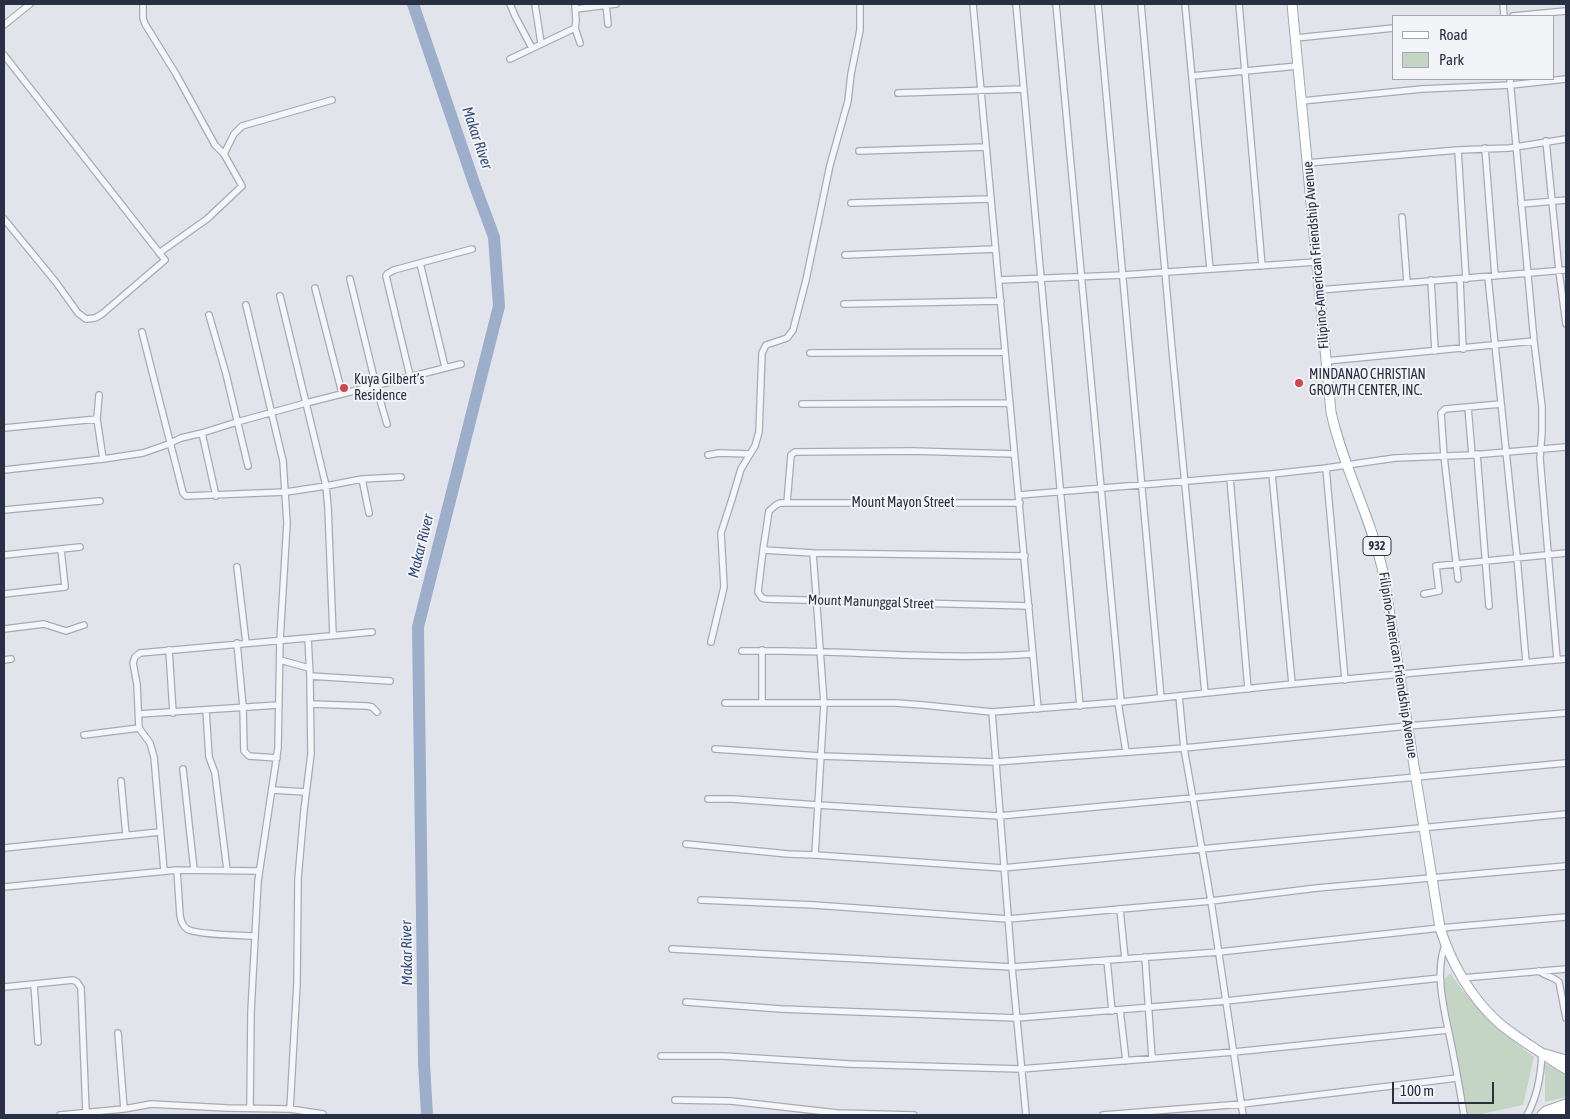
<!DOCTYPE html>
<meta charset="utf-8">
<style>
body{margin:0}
#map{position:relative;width:1570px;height:1119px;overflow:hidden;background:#e2e4eb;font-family:"Asap Condensed",sans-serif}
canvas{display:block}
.frame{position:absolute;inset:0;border:5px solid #2a3043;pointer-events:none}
.legend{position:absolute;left:1392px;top:15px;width:162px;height:65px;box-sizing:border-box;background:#f2f4f8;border:1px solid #a2a6b0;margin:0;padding:6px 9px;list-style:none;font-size:15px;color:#2a3043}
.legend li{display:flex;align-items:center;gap:10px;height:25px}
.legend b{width:25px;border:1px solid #a2a6b0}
.scale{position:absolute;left:1392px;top:1082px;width:102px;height:22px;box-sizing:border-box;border:2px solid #2a3043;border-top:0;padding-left:6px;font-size:15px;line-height:18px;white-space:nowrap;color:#2a3043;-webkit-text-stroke:4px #f2f4f8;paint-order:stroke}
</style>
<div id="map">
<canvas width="1570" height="1119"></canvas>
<div class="frame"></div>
<ul class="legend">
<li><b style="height:6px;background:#fff"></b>Road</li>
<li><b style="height:14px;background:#c5d5c3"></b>Park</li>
</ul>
<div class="scale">100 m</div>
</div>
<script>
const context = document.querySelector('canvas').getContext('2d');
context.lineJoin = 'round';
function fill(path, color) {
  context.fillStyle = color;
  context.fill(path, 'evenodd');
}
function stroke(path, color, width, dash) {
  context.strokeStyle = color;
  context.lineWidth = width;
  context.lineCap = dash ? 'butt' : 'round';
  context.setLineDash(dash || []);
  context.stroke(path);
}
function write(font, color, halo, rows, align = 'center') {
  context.font = font + ' "Asap Condensed",sans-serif';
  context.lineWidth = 4;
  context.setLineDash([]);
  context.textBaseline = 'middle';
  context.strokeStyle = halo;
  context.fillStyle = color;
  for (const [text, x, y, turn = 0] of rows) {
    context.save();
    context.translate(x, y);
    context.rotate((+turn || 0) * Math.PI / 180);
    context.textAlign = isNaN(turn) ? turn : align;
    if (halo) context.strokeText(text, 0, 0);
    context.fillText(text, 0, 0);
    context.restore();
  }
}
const green = new Path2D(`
 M1449,974H1451C1475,1010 1501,1031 1534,1057L1523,1105L1477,1115H1467L1444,987V980Z
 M1545,1063L1566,1075V1097L1545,1102Z`);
const river = new Path2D(`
 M413,4L475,186L494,237L499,306L418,627L424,1063L427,1115`);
const minor = new Path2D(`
 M143,4V18L145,24L176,74L215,145L224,154L242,186L207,219L159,253
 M510,4L515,16L532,48
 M535,4L541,43
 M575,4L576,21L575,28L580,43
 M973,4L1038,709
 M1016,4L1080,706
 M1056,4L1121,702
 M1098,4L1161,698
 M1141,4L1172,349L1205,693
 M1185,4L1210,269
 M1239,4L1262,266
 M1503,4L1504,16
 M606,5L608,24
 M576,9L616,4
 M1513,16L1566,11
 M4,25L30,4
 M1296,38L1394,28
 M4,55L165,260L102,314L95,318L86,319L78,313L55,281L4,219
 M510,59L575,28
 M1192,76L1298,66
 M1510,79L1534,341L1542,407V431L1540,458L1557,659
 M898,93L1024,89
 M1302,101L1422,89L1511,85L1566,79
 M1546,141L1559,271L1566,324
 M1485,148L1495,276
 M1458,150L1466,279
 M859,151L986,147
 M224,154L234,134L242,126L332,100
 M1307,163L1458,150L1509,148L1566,139
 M851,203L990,199
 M1521,204L1566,200
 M1402,217L1407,282
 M845,255L995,249
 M420,263L445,367
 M1488,277L1517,557L1526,662
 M350,279L376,386L387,424
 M1460,279L1463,349
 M999,280L1123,275L1316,262
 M1431,280L1435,351
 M315,288L342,393
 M1319,290L1566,270
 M844,304L1001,301
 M246,305L283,461L287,523L280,640L278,748L258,881L251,1012L250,1108
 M209,315L226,374L248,466
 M142,332L183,493L186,496L286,492L326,486L362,479L401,477
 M810,353L1005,352
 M1326,361L1534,341
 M410,376L386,276L387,274L394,270L472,249
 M802,404L1010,403
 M1468,407L1472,455
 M97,419L99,395
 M4,428L97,419L103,459
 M202,433L216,496
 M1477,454L1489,606
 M708,455L719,453L750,454
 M1326,468L1345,680
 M4,470L103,459L143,453L166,445L181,438L202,433L237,422L306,403L280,296
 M1272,474L1292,684
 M1230,478L1248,689
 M362,479L369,513
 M1019,495L1272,474L1326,468L1395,458L1472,455L1566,447
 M787,503L791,455L795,452L912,451L1014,454
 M1020,503H780L776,505L769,511L763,550L813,553L1025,556
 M4,510L100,501
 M763,550L758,592L762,598L766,599L1029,606
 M813,553L824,704L815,855
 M4,555L80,547
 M237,567L246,643
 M1458,579L1444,456L1441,413L1445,409L1501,404
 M4,594L65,587L61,549
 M1424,594L1439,591L1436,566L1566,553
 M4,629L44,624L66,631L84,625
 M333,635L328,507L326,486L306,403L461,364
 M308,638L372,632
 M711,642L724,587L721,533L732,499L741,469L755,446L759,432L762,353L766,345L787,338L793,330L806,280L830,165L848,101L851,74L860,30V4
 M237,643L243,707L244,751L249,756L277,758
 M169,650L173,713
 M742,651C839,649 936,661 1033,654
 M4,660L11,659
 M280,660L309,668
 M310,676L390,681
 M1179,696L1184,748L1211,901L1243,1115
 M1118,702L1126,752
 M725,703H895L923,705L992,712L1121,702L1292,684L1566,659
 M762,703V650
 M311,704L367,706L372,707L377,712
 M206,710L209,757L215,773L227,870
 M992,712L1012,967L1026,1115
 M139,714L279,705
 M84,735L139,728
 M715,749L820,756L995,762L1184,748L1408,726L1566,713
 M183,769L194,870
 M121,781L126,835
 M272,790L306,792
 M708,799H733L818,805L999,816L1566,763
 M686,844L788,854L815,855L1003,868L1566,814
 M4,848L160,832
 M177,870L180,915C181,921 182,925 187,929C196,935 241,935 254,936
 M164,871L154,757L150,743L139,728L137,684L133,663L135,657L140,653L308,638L310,676L311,754L304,810L298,879L297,983L290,1109
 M4,887L177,870L258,871
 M701,900L814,905L1008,919L1211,901L1317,888L1566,866
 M1120,909L1125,959
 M1445,945C1434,974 1445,1013 1451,1043C1456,1067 1460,1091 1464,1115
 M672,949L1012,967L1219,952L1440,928L1566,917
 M1145,957L1152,1058
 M1107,960L1112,1011
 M1539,971C1545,976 1554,977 1559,982L1566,1018
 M1462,978L1566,969
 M34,984L73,980L77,982L81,988L86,1112
 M4,987L34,984L38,1042
 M686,1002L781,1009L1017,1018L1226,1001L1440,978
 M1120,1010L1126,1061
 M118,1033L124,1109
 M661,1056H723L849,1064L1021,1069L1234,1052L1448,1030
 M675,1100L731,1101L837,1113L914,1115
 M60,1115L124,1109L151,1104L227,1108L290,1109L323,1114
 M1103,1115L1242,1104L1457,1078
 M1527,1115C1538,1096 1541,1075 1542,1053`);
const primary = new Path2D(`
 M1292,4L1331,412C1343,467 1371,517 1383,572L1440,928C1451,963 1471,998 1499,1023C1512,1034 1526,1043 1540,1052C1549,1058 1557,1064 1566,1069
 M1545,1054L1566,1060
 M1542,1115L1546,1111L1566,1104
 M1551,1115L1566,1113`);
const markers = [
 [1299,383,5,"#d1464c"],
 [344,388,5,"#d1464c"]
];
const shields = [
 [1377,546,28]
];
const shieldNames = [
 ["932",1377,546]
];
const streetNames = [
 ["Filipino-American Friendship Avenue",1316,255,-95],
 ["Mount Mayon Street",903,503],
 ["Mount Manunggal Street",871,602,2],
 ["Filipino-American Friendship Avenue",1398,665,81]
];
const poiNames = [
 ["MINDANAO CHRISTIAN",1309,375],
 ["GROWTH CENTER, INC.",1309,391],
 ["Kuya Gilbert’s",354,380],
 ["Residence",354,396]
];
const waterNames = [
 ["Makar River",477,138,71],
 ["Makar River",421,546,-76],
 ["Makar River",407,953,-91]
];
fill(green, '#c5d5c3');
stroke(river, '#9daecb', 12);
stroke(minor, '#a7aab5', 8);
stroke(primary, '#a1a7b6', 11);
stroke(minor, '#f5f6f9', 5.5);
stroke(primary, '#fff', 9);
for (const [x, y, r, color] of markers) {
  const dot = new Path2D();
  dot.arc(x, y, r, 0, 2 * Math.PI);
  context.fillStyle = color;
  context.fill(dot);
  stroke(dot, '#f2f4f8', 2);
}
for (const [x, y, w] of shields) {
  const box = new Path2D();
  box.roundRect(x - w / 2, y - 9.5, w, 19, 4);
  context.fillStyle = '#f2f4f8';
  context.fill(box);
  stroke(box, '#2a3043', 1);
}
write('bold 12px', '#2a3043', null, shieldNames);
write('14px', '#2a3043', '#f2f4f8', streetNames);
write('14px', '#2a3043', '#f2f4f8', poiNames, 'left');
write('italic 15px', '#334a78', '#f2f4f8', waterNames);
</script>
